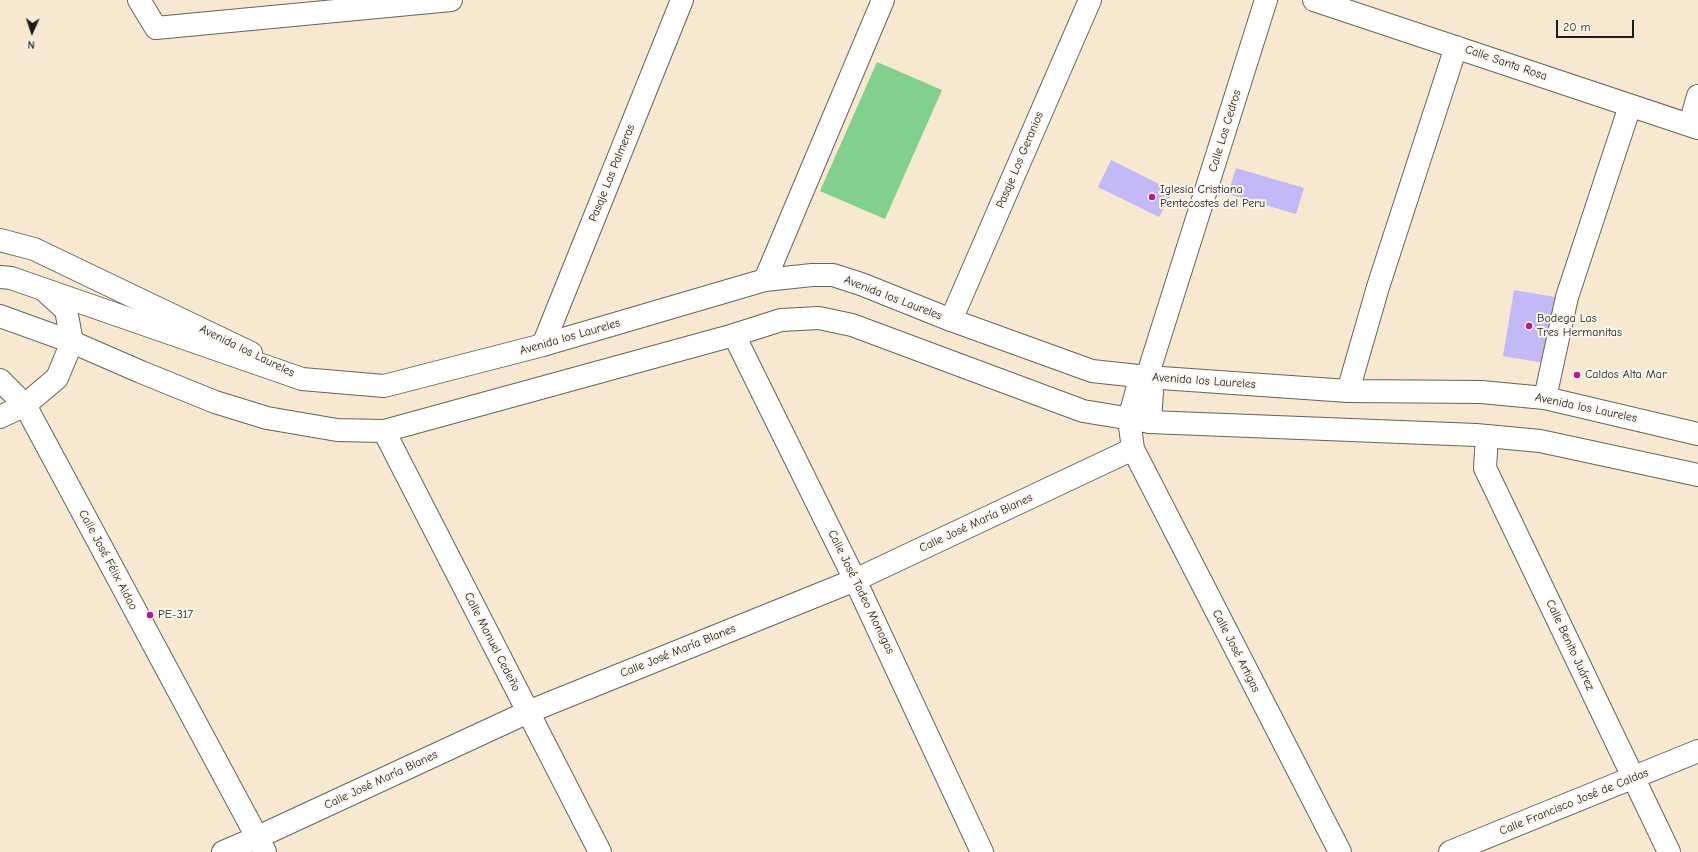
<!DOCTYPE html>
<meta charset="utf-8">
<style>
body{margin:0}
#map{position:relative;width:1698px;height:852px;overflow:hidden;background:#f6e8d1;font-family:"Comic Neue",sans-serif}
canvas{display:block}
.north{position:absolute;left:12px;top:12px;width:40px;height:40px;-webkit-text-stroke:3px #fbf7ec;paint-order:stroke;rotate:183deg;font-size:11px;font-weight:700;line-height:16px;text-align:center;color:#1c1c1c}
.north::after{content:'';display:block;margin:auto;width:14px;height:18px;background:#1c1c1c;clip-path:polygon(50% 0,100% 100%,50% 72%,0 100%)}
.scale{position:absolute;left:1556px;top:20px;width:78px;height:18px;box-sizing:border-box;border:2px solid #1c1c1c;border-top:0;padding-left:5px;font-size:12px;line-height:14px;white-space:nowrap;color:#1c1c1c;-webkit-text-stroke:3px #fbf7ec;paint-order:stroke}
</style>
<div id="map">
<canvas width="1698" height="852"></canvas>
<div class="north">N</div>
<div class="scale">20 m</div>
</div>
<script>
const context = document.querySelector('canvas').getContext('2d');
context.lineJoin = 'round';
function fill(path, color) {
  context.fillStyle = color;
  context.fill(path, 'evenodd');
}
function stroke(path, color, width, dash) {
  context.strokeStyle = color;
  context.lineWidth = width;
  context.lineCap = dash ? 'butt' : 'round';
  context.setLineDash(dash || []);
  context.stroke(path);
}
function write(font, color, halo, rows, align = 'center') {
  context.font = font + ' "Comic Neue",sans-serif';
  context.lineWidth = 4;
  context.setLineDash([]);
  context.textBaseline = 'middle';
  context.strokeStyle = halo;
  context.fillStyle = color;
  for (const [text, x, y, turn = 0] of rows) {
    context.save();
    context.translate(x, y);
    context.rotate((+turn || 0) * Math.PI / 180);
    context.textAlign = isNaN(turn) ? turn : align;
    if (halo) context.strokeText(text, 0, 0);
    context.fillText(text, 0, 0);
    context.restore();
  }
}
const green = new Path2D(`
 M877,62L942,90L885,219L820,191Z`);
const building = new Path2D(`
 M1111,160L1173,191L1159,217L1098,187Z
 M1236,168L1304,188L1296,214L1228,194Z
 M1514,290L1555,297L1544,363L1503,356Z`);
const minor = new Path2D(`
 M139,0L156,28L451,0
 M1314,0L1698,128
 M1690,125L1698,96
 M765,280L883,0
 M951,320L1090,0
 M734,335L855,580L982,852
 M543,345L682,0
 M0,380L25,405L265,852
 M1348,391L1378,287L1456,47
 M1545,398L1567,297L1630,106
 M0,417L25,405L57,378L72,342L66,310L44,290
 M1129,419L1133,449L1340,852
 M384,431L600,852
 M1487,436L1485,468L1669,852
 M223,852L258,837L528,712L855,580L1133,449
 M1450,852L1698,751`);
const tertiary = new Path2D(`
 M0,240L34,249L251,353
 M1147,377L1152,391L1150,422
 M1129,419L1137,390L1147,377L1266,0`);
const primary = new Path2D(`
 M0,277L11,278L302,379L384,386L543,345L765,280L812,275H833L861,284L951,320L1092,371L1147,377L1348,391L1481,392L1545,398L1698,434
 M0,316L72,342L141,372L215,402L267,418L337,430L384,431L734,335L781,320L819,318L852,325L1083,411L1150,422L1476,435L1540,441L1698,475`);
const markers = [
 [1152,197,4,"#b5179e"],
 [1529,326,4,"#b5179e"],
 [1577,375,4,"#b5179e"],
 [150,615,4,"#b5179e"]
];
const streetNames = [
 ["Calle Santa Rosa",1506,63,19],
 ["Calle Los Cedros",1225,131,-73],
 ["Pasaje Los Geranios",1020,160,-67],
 ["Pasaje Las Palmeras",612,173,-68],
 ["Avenida los Laureles",893,298,21],
 ["Avenida los Laureles",570,337,-16],
 ["Avenida los Laureles",247,351,26],
 ["Avenida los Laureles",1204,381,4],
 ["Avenida los Laureles",1586,408,12],
 ["Calle José María Blanes",976,523,-25],
 ["Calle José Félix Aldao",108,560,62],
 ["Calle José Tadeo Monagas",861,592,64],
 ["Calle Manuel Cedeño",492,642,63],
 ["Calle Benito Juárez",1570,645,65],
 ["Calle José María Blanes",678,651,-22],
 ["Calle José Artigas",1236,651,63],
 ["Calle José María Blanes",381,780,-25],
 ["Calle Francisco José de Caldas",1574,802,-22]
];
const poiNames = [
 ["Iglesia Cristiana",1160,190],
 ["Pentecostes del Peru",1160,204],
 ["Bodega Las",1537,319],
 ["Tres Hermanitas",1537,333],
 ["Caldos Alta Mar",1585,375],
 ["PE-317",158,615]
];
fill(green, '#83cf8d');
fill(building, '#c2b9f6');
stroke(minor, '#68635b', 24);
stroke(tertiary, '#68635b', 24);
stroke(primary, '#68635b', 24);
stroke(minor, '#fff', 22);
stroke(tertiary, '#fff', 22);
stroke(primary, '#fff', 22);
for (const [x, y, r, color] of markers) {
  const dot = new Path2D();
  dot.arc(x, y, r, 0, 2 * Math.PI);
  context.fillStyle = color;
  context.fill(dot);
  stroke(dot, '#fbf7ec', 1.5);
}
write('12px', '#1c1c1c', '#fbf7ec', streetNames);
write('12px', '#1c1c1c', '#fbf7ec', poiNames, 'left');
</script>
